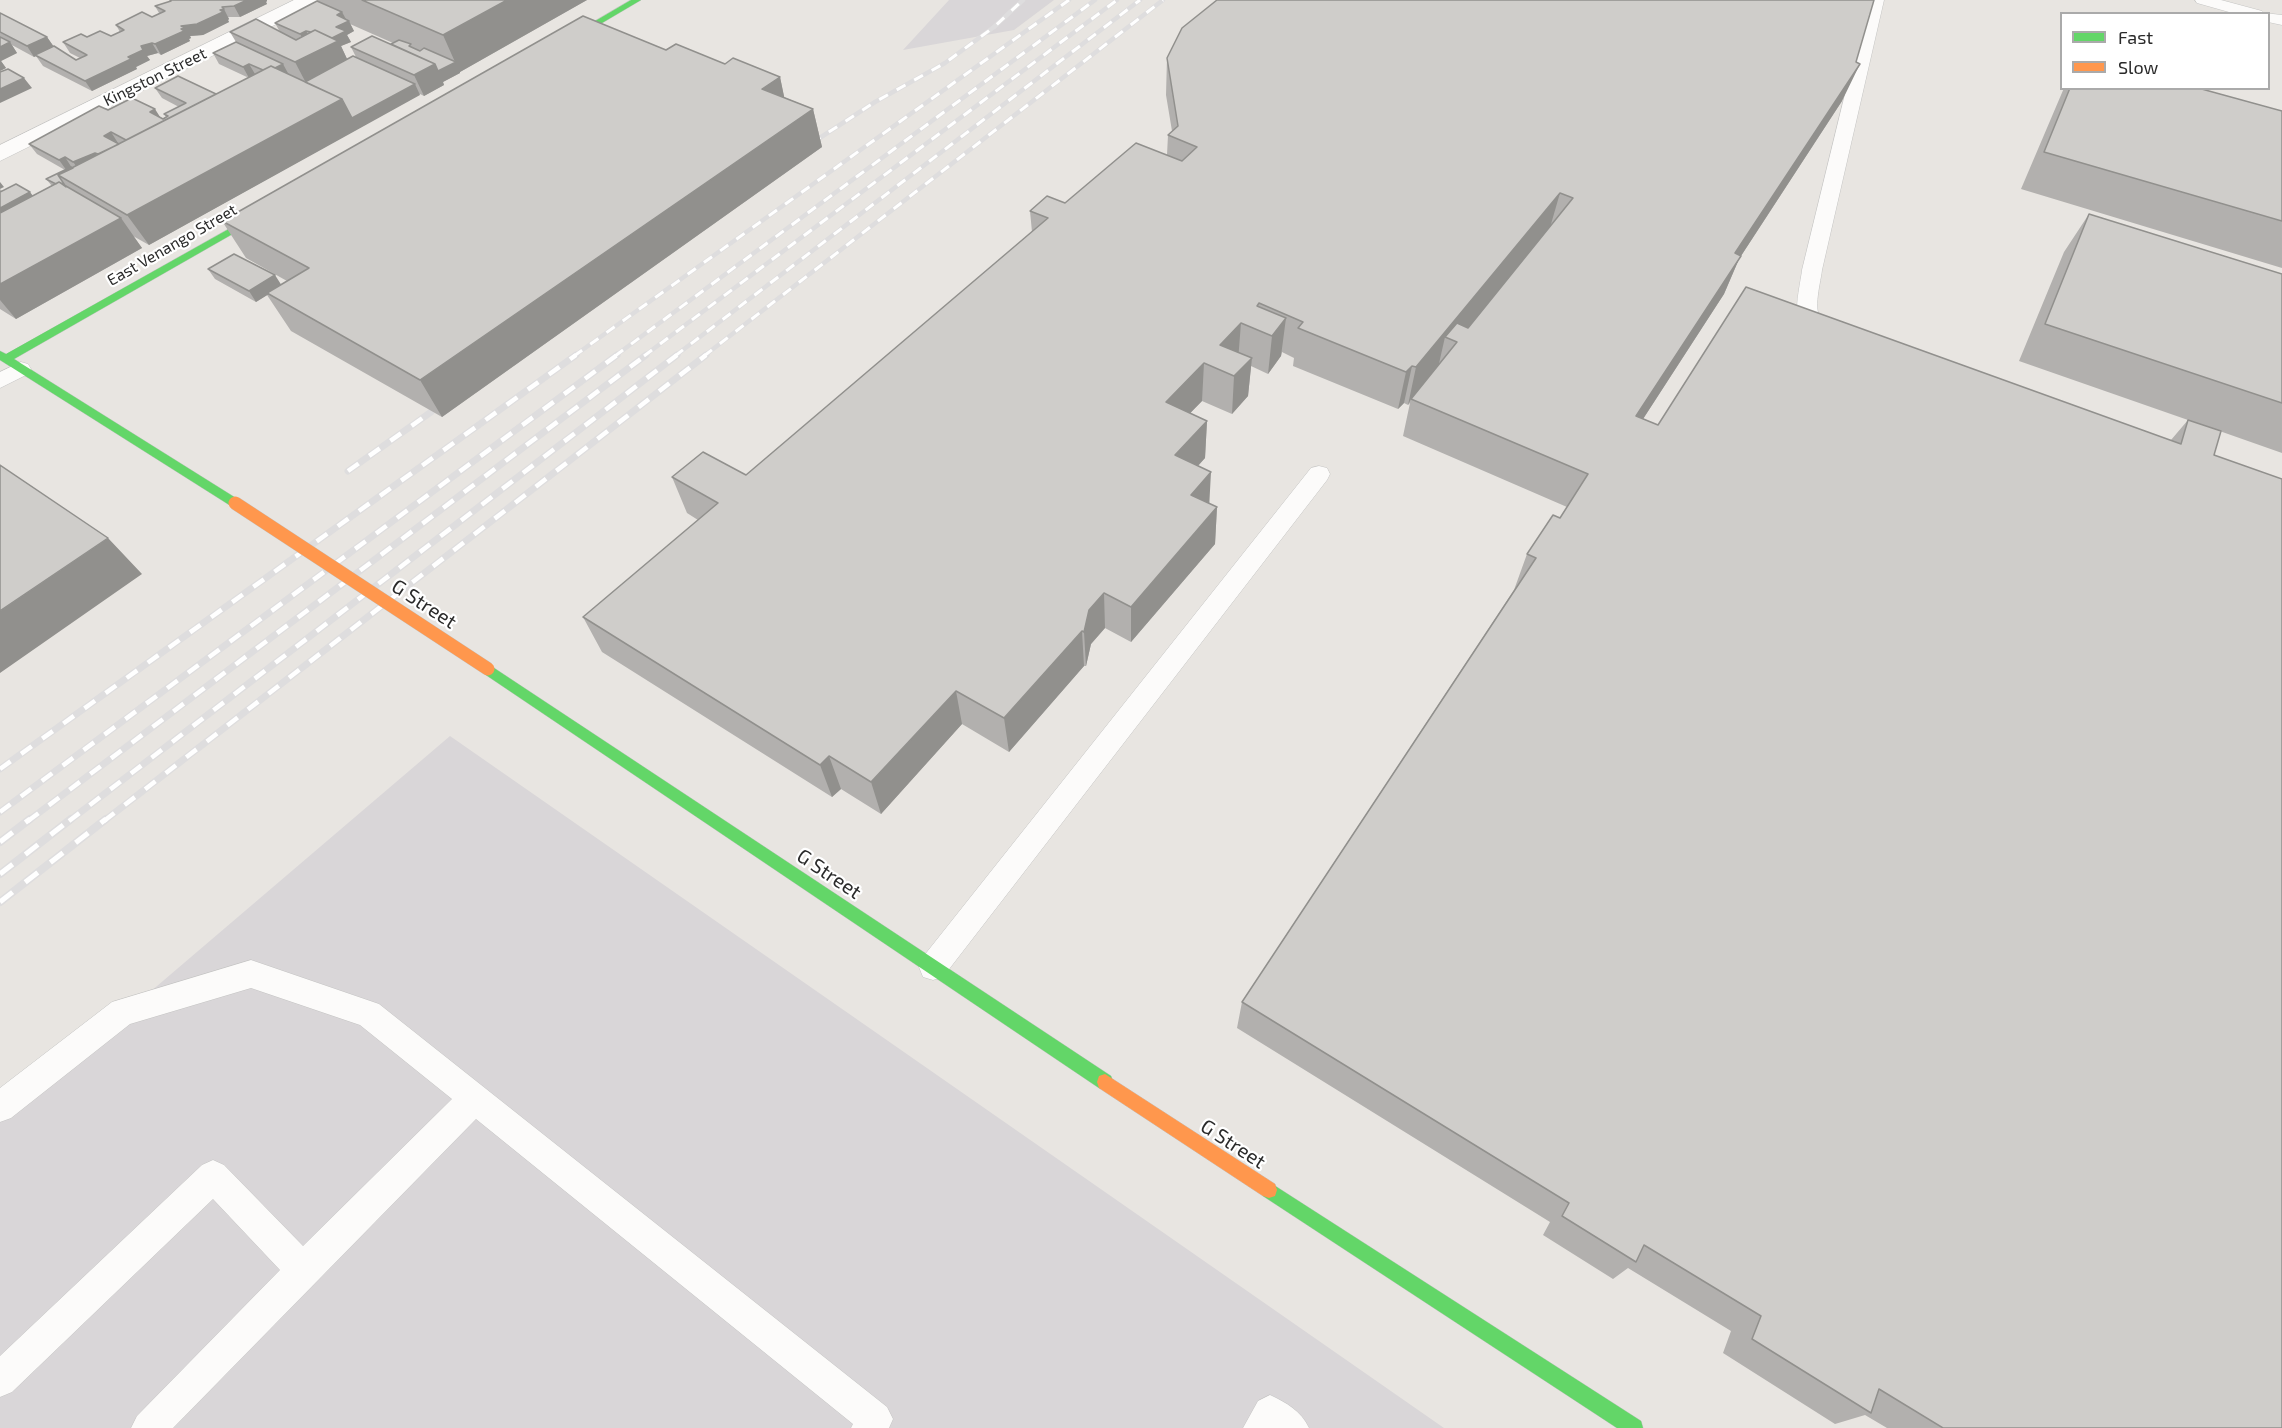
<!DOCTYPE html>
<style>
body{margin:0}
#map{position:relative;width:2282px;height:1428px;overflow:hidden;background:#e8e5e1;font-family:"Exo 2",sans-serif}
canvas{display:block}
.legend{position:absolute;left:2060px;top:12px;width:210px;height:78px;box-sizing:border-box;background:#fff;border:2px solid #aaa;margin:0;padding:8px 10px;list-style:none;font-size:18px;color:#2a2a2a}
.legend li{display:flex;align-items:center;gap:12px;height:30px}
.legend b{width:30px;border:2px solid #aaa}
</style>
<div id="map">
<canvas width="2282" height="1428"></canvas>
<ul class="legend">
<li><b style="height:8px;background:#63d668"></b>Fast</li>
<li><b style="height:8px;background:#ff974d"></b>Slow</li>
</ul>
</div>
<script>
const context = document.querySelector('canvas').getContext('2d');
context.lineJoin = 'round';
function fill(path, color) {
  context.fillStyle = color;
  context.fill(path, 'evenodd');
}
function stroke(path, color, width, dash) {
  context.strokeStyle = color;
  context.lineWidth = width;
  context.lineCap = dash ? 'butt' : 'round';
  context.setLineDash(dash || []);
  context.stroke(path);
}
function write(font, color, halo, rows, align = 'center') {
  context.font = font + ' "Exo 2",sans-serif';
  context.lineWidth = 4.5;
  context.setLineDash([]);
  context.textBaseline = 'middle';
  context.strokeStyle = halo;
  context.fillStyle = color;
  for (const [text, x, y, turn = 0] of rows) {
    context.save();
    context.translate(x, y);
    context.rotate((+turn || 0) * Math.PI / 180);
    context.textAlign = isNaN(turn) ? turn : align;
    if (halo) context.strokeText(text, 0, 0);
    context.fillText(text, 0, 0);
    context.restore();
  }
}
const industrial = new Path2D(`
 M949,0H1054L1014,30L903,50Z
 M450,736L1444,1428H0V1120Z`);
const lane = new Path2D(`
 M1868,0H1884L1822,270C1820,287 1811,313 1825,326C1829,330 1833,330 1836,335L1833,340C1817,344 1802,330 1798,314C1795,305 1801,280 1802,270Z
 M2195,0H2221L2262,11L2264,13L2282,15V25L2268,22V14H2236L2197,3Z
 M21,362L28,364L31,369L28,374L0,388V372Z
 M1319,466L1327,468L1330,474L1327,480L943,977L933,980L923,977L919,967L923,957L1311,468Z
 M251,960L379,1004L887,1407L893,1419L889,1428H851L853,1424L476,1119L173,1428H131L137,1416L280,1270L213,1199L12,1392L0,1397V1356L202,1165L213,1160L224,1165L303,1246L452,1099L360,1025L251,988L130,1024L11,1118L0,1122V1088L112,1002Z
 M1270,1395C1287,1403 1301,1411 1309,1428H1243L1258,1401Z`);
const street = new Path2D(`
 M294,0H320L317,4L0,161V145Z`);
const fast = new Path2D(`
 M631,0H641L563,46L556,44Z
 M268,207L271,208V212L14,359L239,500L241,503L239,506H231L0,360V351L6,354Z
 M488,664L1111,1076L1113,1082L1111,1088L1105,1090L1099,1088L483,673L481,669L483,665Z
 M1269,1182L1641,1421L1643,1428H1617L1263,1196L1261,1190L1263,1184Z`);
const slow = new Path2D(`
 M1105,1074L1275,1184L1277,1190L1275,1196L1269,1198L1263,1196L1099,1088L1097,1082L1099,1076Z`);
const railFar2 = new Path2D(`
 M812,143L875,102L945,63L994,27L1023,0
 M574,356L1069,0
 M615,356L1095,0
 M644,356L1117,0
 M675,356L1140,0
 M704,356L1163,0`);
const railFar1 = new Path2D(`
 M348,471L431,412
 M0,769L576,355
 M0,812L617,355
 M28,821L646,355
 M69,821L677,355
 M104,821L706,355`);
const rail = new Path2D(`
 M0,842L30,819
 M0,874L71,819
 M0,902L106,819`);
const slowBridge = new Path2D(`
 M235,503L488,669`);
const wall = new Path2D(`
 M317,0H587L460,72V73L443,82L444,85L424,96L420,94L149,245L133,236L142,248L16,319L0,309V189L2,191L33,196L52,186L46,179L65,170L37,154L29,144L108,110L160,117L163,119L166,117L164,114L179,107L162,98L155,88L216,94L249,78L219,64L213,53L236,42L230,32H280L275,23L317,1ZM350,24L393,43L391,44L351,47L356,57L347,59L341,46L351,42L347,35L354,31Z
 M267,1L266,2L267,4L240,17H228L229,19L228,20L229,22L203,35L190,36L191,38L189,39L190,41L161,55L158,53L147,56L150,60L136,67L137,69L92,91L43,66L36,56L34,57L12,45L17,53L1,61L6,68L0,71V13L47,37L54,47L76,60L80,58L70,53L63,42L87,37L111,36L120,32L116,25L152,17L159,13L155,6Z
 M666,50L780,77L784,97L813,109L822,147L442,417L291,331L267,295L256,302L215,279L208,269L281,285L287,281L246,258L222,221Z
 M1167,58L1842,101L1739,259L1724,294L1643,419L1658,425L2171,440L2188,420L2019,361L2064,252L2089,214L2282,274V453L2211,428L2214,455L2282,1428H1887L1865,1415L1835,1424L1723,1353L1731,1331L1628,1268L1613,1279L1543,1235L1550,1222L1237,1028L1242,1002L1514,590L1527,554L1560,518L1567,507L1403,436L1410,403L1408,405L1404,403L1398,409L1293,366L1294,358L1282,352L1281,356L1268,374L1251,366L1248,396L1232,414L1202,401L1190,413L1207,421L1205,458L1198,466L1209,504L1217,507L1215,544L1131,642L1105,628L1091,644L1086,666H1084L1009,752L962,724L881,814L841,789L832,797L602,652L583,617L698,520L687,513L672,477L746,475L1032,232L1030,211L1065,203L1167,155L1168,135L1172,131L1166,95Z
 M2064,88H2198L2282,111V268L2021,189Z`);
const shadedWall = new Path2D(`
 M247,0H267V1L266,2L267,4L240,17L234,6Z
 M507,0H587L460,72V73L443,82L444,85L424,96L414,75L435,64L455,62L443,35Z
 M224,9L229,19L228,20L229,22L203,35L190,36L191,38L189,39L190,41L161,55L155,44L181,29V26Z
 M342,12L347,21H349L354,31L347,35L351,42L341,46L348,61L306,83L295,62L329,39L336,27L337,15Z
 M306,31L312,41L306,44L300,34Z
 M47,37L54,47L34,57L27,46Z
 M10,42L17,53L1,61L6,68L0,71V47Z
 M152,43L158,53L147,56L150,60L136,67L137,69L92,91L85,81L128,57L141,46Z
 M249,64L255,74L249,78L243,67Z
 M283,64L289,75L267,72Z
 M1860,64L1842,101L1739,259L1724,294L1621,453L1636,416L1735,253Z
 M780,77L788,115L762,89Z
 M24,78L32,88L0,103V89Z
 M415,84L420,95L149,245L127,215L342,99Z
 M155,109L162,120L150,112Z
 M813,109L822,147L442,417L420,380Z
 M111,132L118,143L104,136Z
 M95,153L103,163L81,172L73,162Z
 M65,157L72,168L67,171L59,160Z
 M0,182L4,187L0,189Z
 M30,192L46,213L0,238V206Z
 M1560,193L1549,231L1457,342L1445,337L1438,368L1411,399L1408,405L1416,367Z
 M121,218L142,248L16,319L0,300V284Z
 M275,275L282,286L256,302L249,291Z
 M1286,318L1281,356L1268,374L1272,336Z
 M1241,323L1238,361L1220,345Z
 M1252,358L1248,396L1232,414L1234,376Z
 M1204,363L1202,401L1165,439L1166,402Z
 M1412,366L1404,403L1398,409L1406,372Z
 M1207,421L1205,458L1174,492L1175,455Z
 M1211,472L1209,509L1191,495Z
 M1217,507L1215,544L1131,642V607Z
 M108,538L142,574L0,673V611Z
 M1104,593L1105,628L1091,644L1086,666L1084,632L1089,610Z
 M1082,631L1084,666L1009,752L1004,718Z
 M956,691L962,724L881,814L871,782Z
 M829,756L841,789L832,797L820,765Z`);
const building = new Path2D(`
 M170,0H247L234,6L222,7L224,9L220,10L223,12L197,24L181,26L185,28L181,29L184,31L155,44L152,43L141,46L143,50L128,57L131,59L85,81L35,55L54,46L76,60L87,55L63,42L81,34L87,37L100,31L111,36L124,30L116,25L142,12L152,17L165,11L155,6L171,1Z
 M362,0H507L443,35Z
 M1217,0H1874L1856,62L1860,64L1735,253L1741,256L1636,416L1658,425L1746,287L2181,444L2188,420L2221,431L2214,455L2282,479V1428H1943L1879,1389L1871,1413L1752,1339L1761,1316L1644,1245L1636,1262L1562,1216L1569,1203L1242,1002L1536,558L1527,554L1553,515L1560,518L1588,474L1411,399L1457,342L1445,337L1457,323L1468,328L1573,198L1560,193L1416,367L1412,366L1406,372L1298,328L1303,322L1259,303L1257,306L1286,318L1272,336L1241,323L1220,345L1252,358L1234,376L1204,363L1166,402L1207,421L1175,455L1211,472L1191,495L1217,507L1131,607L1104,593L1089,610L1084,632L1082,631L1004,718L956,691L871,782L829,756L820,765L583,617L718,503L672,477L703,452L746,475L1048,218L1030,211L1047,196L1065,203L1136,143L1182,161L1197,147L1168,135L1178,126L1167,58L1182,28Z
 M317,1L342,12L337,15L349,21L336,27L346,31L332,38L315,30L311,32L306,31L300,34L275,23Z
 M0,13L47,37L27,46L0,32Z
 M583,16L666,50L676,44L725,64L733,58L780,77L762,89L813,109L420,380L267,293L309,268L222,221Z
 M256,19L296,40L315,30L338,41L295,62L230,32Z
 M372,36L435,64L414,75L351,47Z
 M0,37L10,42L0,47Z
 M399,40L411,44L409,46L420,51L424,48L456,62L438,71L435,64L391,44Z
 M236,42L283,64L275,68L271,66L263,70L249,64L243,67L213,53Z
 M353,56L415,84L352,118L342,99L305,82Z
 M271,66L342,99L127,215L58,175Z
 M8,69L24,78L0,89V72Z
 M178,76L216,94L126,140L111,132L104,136L119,144L98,154L95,153L73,162L65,157L59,160L29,144L99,106L108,110L132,98L155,109L150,112L163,119L168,116L164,114L186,103L155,88Z
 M2070,88H2198L2282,111V221L2044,152Z
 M71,167L73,168L58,175L66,187L59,182L56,184L46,179Z
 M59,182L121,218L0,284V213Z
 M16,184L30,192L0,208V192Z
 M2089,214L2282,274V403L2045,324Z
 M234,254L275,275L249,291L208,269Z
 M0,465L108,538L0,611Z`);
const farStreetnames = [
 ["Kingston Street",155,77,-26],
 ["East Venango Street",172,245,-30]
];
const streetNames = [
 ["G Street",424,604,33],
 ["G Street",829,874,34],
 ["G Street",1233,1144,33]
];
fill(industrial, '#d9d6d8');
stroke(lane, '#c4c4c3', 1);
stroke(street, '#c4c4c3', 1);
stroke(fast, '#c4c4c3', 1);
stroke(slow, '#c4c4c3', 1);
fill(lane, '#fcfbfa');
fill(street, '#fcfbfa');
fill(fast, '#63d668');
fill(slow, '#ff974d');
stroke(railFar2, '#deddde', 4.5);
stroke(railFar1, '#deddde', 7);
stroke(rail, '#deddde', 8);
stroke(railFar2, '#fff', 3, [10]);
stroke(railFar1, '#fff', 4.5, [13]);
stroke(rail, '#fff', 5, [16]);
stroke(slowBridge, '#c4c4c3', 14, []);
stroke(slowBridge, '#ff974d', 13);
fill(wall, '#b2b0ae');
fill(shadedWall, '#91908d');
fill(building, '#cfcdca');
stroke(building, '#91908d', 1.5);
write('16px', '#2a2a2a', '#fff', farStreetnames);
write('20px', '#2a2a2a', '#fff', streetNames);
</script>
